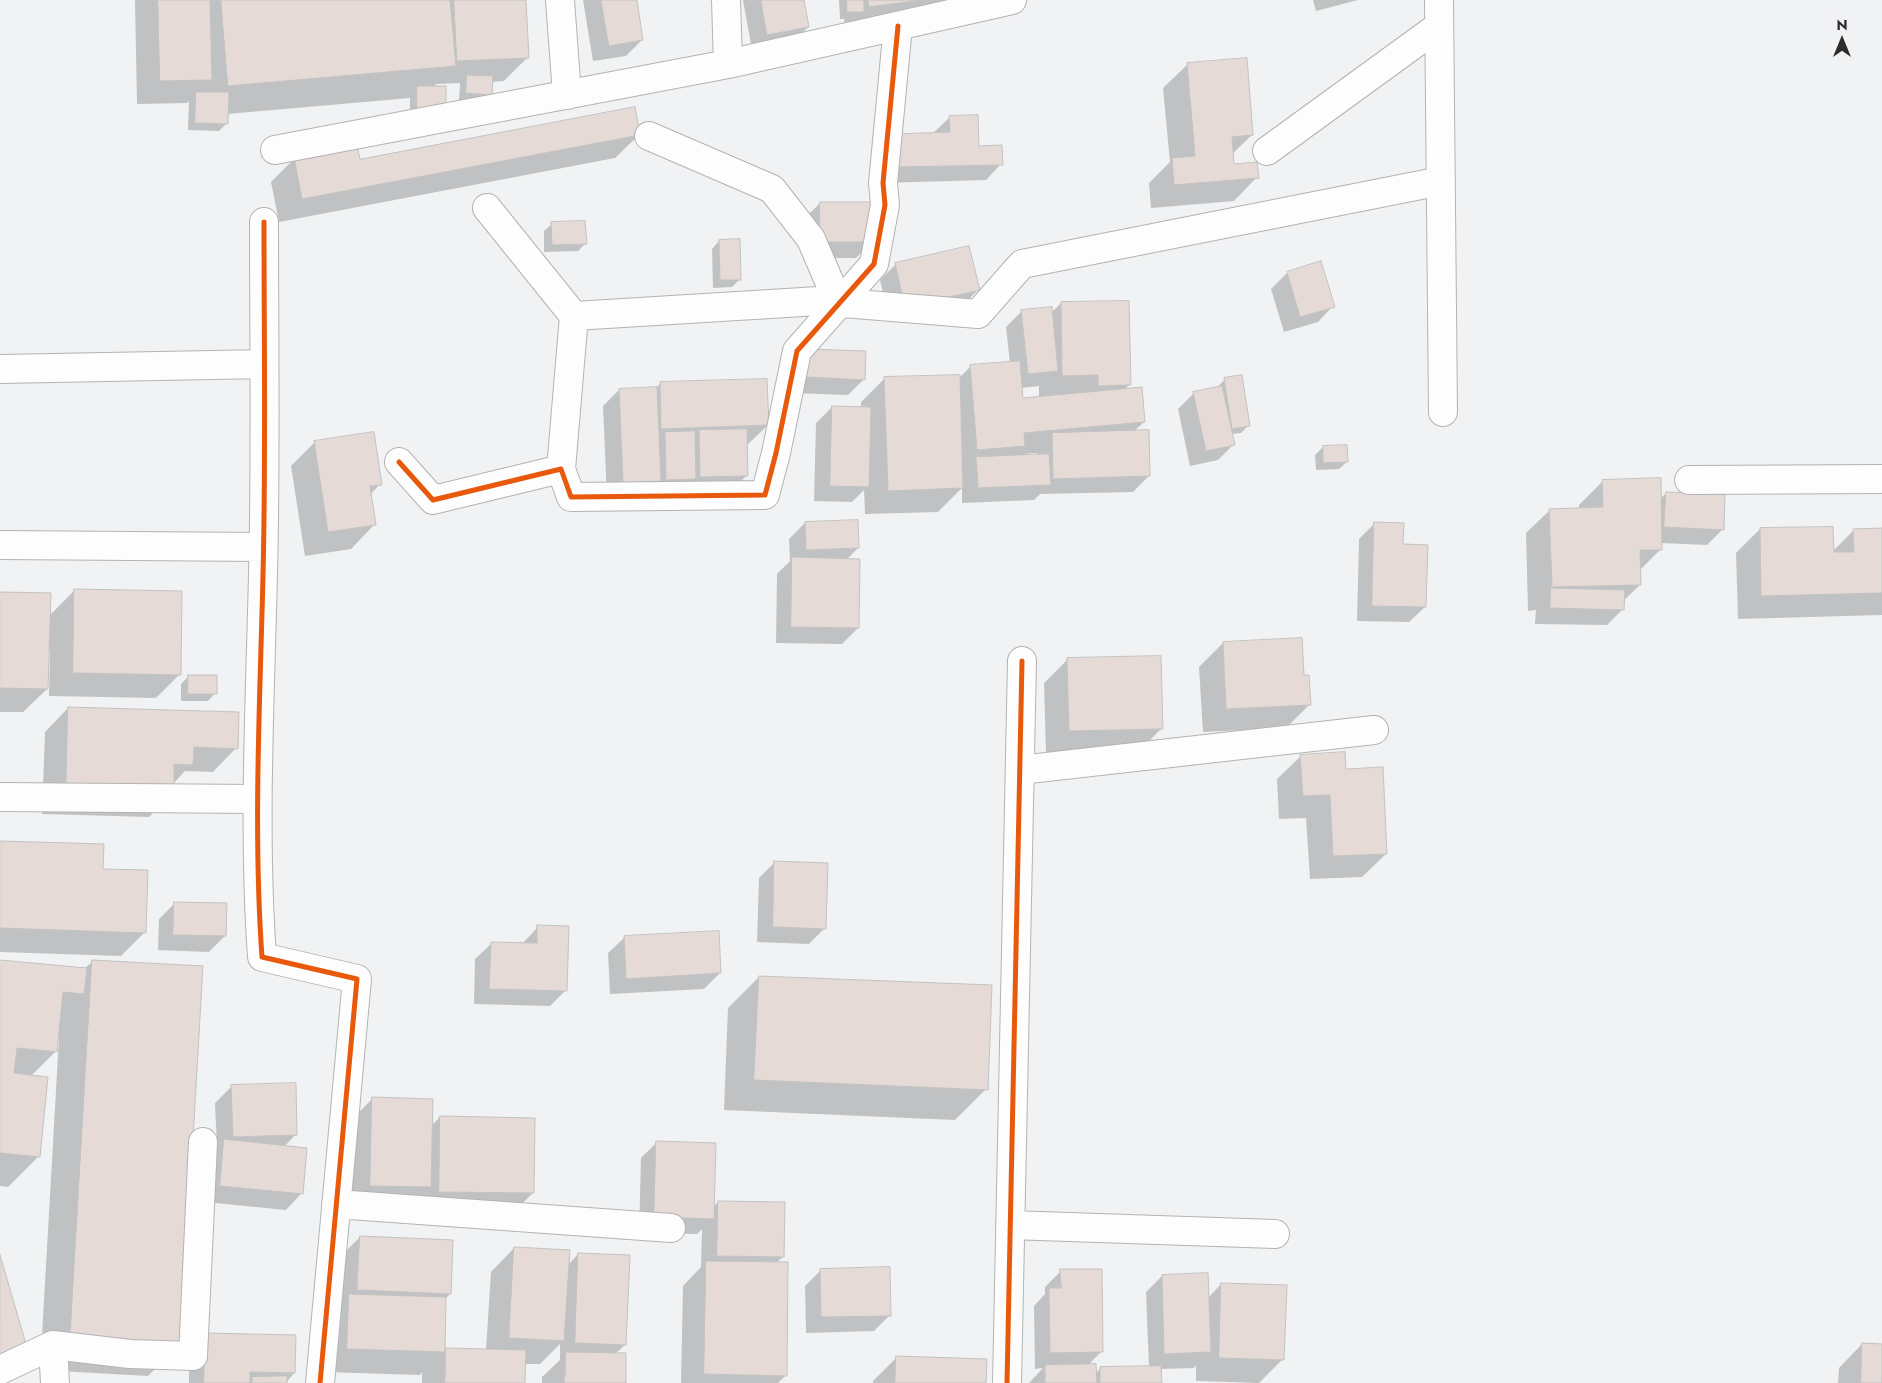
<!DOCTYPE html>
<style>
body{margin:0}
#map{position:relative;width:1882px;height:1383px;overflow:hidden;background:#f1f2f3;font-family:Jost,sans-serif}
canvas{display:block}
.north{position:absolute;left:1817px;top:15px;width:50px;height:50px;-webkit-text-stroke:4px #f0f1f4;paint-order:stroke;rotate:0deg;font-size:14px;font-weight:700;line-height:20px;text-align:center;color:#2c2c2d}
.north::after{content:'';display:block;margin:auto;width:18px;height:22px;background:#2c2c2d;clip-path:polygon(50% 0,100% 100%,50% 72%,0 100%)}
</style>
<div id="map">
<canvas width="1882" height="1383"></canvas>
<div class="north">N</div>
</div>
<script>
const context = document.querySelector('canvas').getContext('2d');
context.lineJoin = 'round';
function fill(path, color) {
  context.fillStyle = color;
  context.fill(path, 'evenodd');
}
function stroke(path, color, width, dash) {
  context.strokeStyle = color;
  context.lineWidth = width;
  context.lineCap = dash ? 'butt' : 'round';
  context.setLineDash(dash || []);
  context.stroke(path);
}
const shadow = new Path2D(`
 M135,0H525L528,57L504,81L491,82V94L483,102L459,101L460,83L436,84L410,121V98L227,114V123L219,131L188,130L189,101L187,103L137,104Z
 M583,0H635L642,40L626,56L593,61Z
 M743,0H803L808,27L792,43L752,50Z
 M839,0H969L845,30L844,19H840Z
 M1313,0H1358L1316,11Z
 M1246,59L1252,135L1232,154L1233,165L1257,177L1234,201L1151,208L1149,183L1170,162L1163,88L1187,65Z
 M950,117L978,147L1001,164L986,180L880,183Z
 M639,135L615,158L279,222L271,182L295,158L359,160Z
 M820,203L872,242L856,258H804V219Z
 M552,224L585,244L578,251L544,252V231Z
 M719,241L740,279L732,287L713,288L712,249Z
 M1321,263L1333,306L1318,322L1284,332L1271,289L1287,273Z
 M896,264L978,290L962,306L890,322L880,280Z
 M1061,303L1130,384L1124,390L1144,422L1133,432L1149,476L1133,492L1040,494L1034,500L962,503V488L938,512L865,514L864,490L852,502L814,501L816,423L832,407L861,408V402L885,378L958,379L970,367L1010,363L1006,327L1022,311L1051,313ZM1039,386V398L1022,399L1021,388ZM1037,453V455L1024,456V454Z
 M792,366L864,379L848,395L791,393Z
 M1225,379L1249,425L1241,433L1231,434L1234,444L1218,460L1190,466L1178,409L1194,393L1217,388Z
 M660,384L768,425L746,446L747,475L731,491L607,498L603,406L619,390L656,388Z
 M315,442L380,484L370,495L374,525L351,549L305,556L291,466Z
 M1323,447L1347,462L1339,469L1316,470L1315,455Z
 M1603,481L1660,499L1666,493L1723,529L1707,545L1661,543V549L1639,571L1640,585L1623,601V609L1607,625L1535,624L1536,610L1528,611L1526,533L1550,510L1579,509V505Z
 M805,523L858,548L846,560L858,628L842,644L776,643L777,574L790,561L789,539Z
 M1375,523L1402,545L1425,607L1409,622L1357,621L1359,539Z
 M1760,529L1833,551L1854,530L1882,529V615L1738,619L1736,553Z
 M75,590L179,675L156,698L49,696L50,651H48L47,689L23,712H0V593L49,616Z
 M1223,643L1303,676L1309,705L1286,728L1203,732L1199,667Z
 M1068,659L1162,728L1138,752L1046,754L1044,683Z
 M189,676L215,693L208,701H181V684Z
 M68,708L236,748L213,772L185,771L173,784L172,794L149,817L42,814L45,732Z
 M1301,756L1344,770L1386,854L1362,877L1310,879L1306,818L1279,819L1277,779Z
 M0,842L102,870L145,932L121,956L0,952Z
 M775,862L825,928L809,944L757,942L759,878Z
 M175,903L225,936L209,952L158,950L159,919Z
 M538,927L566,990L550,1006L474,1004L475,959L491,944H522Z
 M624,938L720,973L704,989L610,994L608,953Z
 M0,961L84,969L93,961L179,1345L148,1376L40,1370L59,1038L57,1037L56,1051L31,1076L39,1156L8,1187L0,1186Z
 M759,977L986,1089L955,1120L724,1110L728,1008Z
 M231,1087L296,1134L284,1147L301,1194L286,1210L205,1202L209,1157L217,1148L215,1103Z
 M372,1099L431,1126L440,1117L533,1193L509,1216L347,1209L349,1122Z
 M657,1142L713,1207L718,1202L783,1257L776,1263L785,1376L778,1383H681L683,1286L701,1267L702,1229L697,1234L639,1233L641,1158Z
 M360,1237L450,1294L445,1299L443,1352L446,1350H486L491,1272L514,1248L568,1265L578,1254L625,1345L615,1354L624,1383H566V1376H564V1383H542V1377L560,1360V1344L540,1364H524V1383H422V1372L420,1375L324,1372L336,1261Z
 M821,1270L890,1315L874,1331L806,1333L805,1286Z
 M1061,1271L1101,1352L1088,1365L1095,1374L1100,1369L1149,1367L1146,1292L1162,1276L1208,1298L1221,1284L1283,1359L1259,1383L1196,1381V1365L1194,1368L1160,1369L1161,1383H1029L1043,1368L1035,1369L1034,1306L1045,1294V1287Z
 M1862,1344L1882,1345V1383H1838L1839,1368Z
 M189,1350L294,1373L286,1383H189Z
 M897,1357L985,1383H873V1381Z`);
const building = new Path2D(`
 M158,0H210L212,80L160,81Z
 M221,0H450L456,66L228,86Z
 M454,0H526L529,58L457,61Z
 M601,0H637L643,40L609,46Z
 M761,0H804L809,27L767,35Z
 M847,0H864V12H847Z
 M868,0H923L869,7Z
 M1247,58L1253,135L1232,137L1234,164L1257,162L1259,178L1174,185L1172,158L1195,156L1187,63Z
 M467,75L493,76L492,95L466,93Z
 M417,86H446V113H417Z
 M196,92H229L228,124L195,123Z
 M635,107L640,135L302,199L294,157L357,145L360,159Z
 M978,115L979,146L1002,145L1003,165L895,167L894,134L950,132L949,116Z
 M820,202H873V242H820Z
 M585,221L587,244L552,245L551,222Z
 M740,239L741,280H720L719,240Z
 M969,246L980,290L905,307L895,263Z
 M1321,261L1335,307L1300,317L1287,272Z
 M1129,301L1131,385L1098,386V375L1062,376L1061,302Z
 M1052,307L1058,371L1028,374L1021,310Z
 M807,349L866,351L865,380L806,377Z
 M1020,361L1023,398L1142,387L1145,422L1024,433L1025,446L977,450L970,365Z
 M960,375L963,488L888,491L884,377Z
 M1242,375L1250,426L1232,429L1224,378Z
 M767,379L769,425L661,429L660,382Z
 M1222,386L1235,445L1206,451L1193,392Z
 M657,387L661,481L623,483L619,389Z
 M832,406L871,407L869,487L830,486Z
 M747,429L748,476L700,477L699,430Z
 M1149,430L1150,476L1053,479L1052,433Z
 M695,431L696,479L666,480L665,432Z
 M374,432L382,485L370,486L376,525L328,532L314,441Z
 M1347,445L1348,462L1323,463V446Z
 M1049,454L1051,485L978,488L976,457Z
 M1661,478L1662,550H1640L1641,585L1552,587L1549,509L1603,507L1602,480Z
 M1666,492L1725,494L1724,530L1664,527Z
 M858,520L859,548L806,550L805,522Z
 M1374,522L1404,523L1403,544L1428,545L1426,607L1372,606Z
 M1833,527L1834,552H1854L1853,529L1882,528V593L1761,596L1760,528Z
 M792,557L860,559L859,628L791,627Z
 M1551,588L1625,590L1624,610L1550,608Z
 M74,589L182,591L181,675L73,673Z
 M0,592L51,593L48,689L0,688Z
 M1302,638L1304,675H1309L1311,705L1226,709L1223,642Z
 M1161,656L1163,729L1069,731L1067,658Z
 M188,675H217V694H188Z
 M68,707L239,712L238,749L194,747L193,765L174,764V794L66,791Z
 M1345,752L1346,769L1383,767L1387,854L1333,856L1330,795L1303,796L1300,755Z
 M0,841L104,844L103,869L148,870L146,933L0,928Z
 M774,861L828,863L826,929L773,927Z
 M174,902L227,903L226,936L173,935Z
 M537,925L569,926L567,991L489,989L491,942L537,943Z
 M719,931L721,973L626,979L624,936Z
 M0,960L87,968L84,994L63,992L57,1052L17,1048L14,1073L48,1077L40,1157L0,1153Z
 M92,960L203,966L181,1346L70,1340Z
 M759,976L992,985L988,1090L754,1080Z
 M296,1083L297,1135L233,1137L231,1085Z
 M372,1097L433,1099L431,1187L370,1186Z
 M440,1116L535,1118L534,1193L439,1192Z
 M224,1139L307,1148L303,1194L220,1186Z
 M656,1141L716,1143L714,1219L654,1217Z
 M718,1201L785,1202L784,1257L717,1256Z
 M360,1236L453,1240L451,1294L357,1290Z
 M514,1247L570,1250L564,1341L509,1338Z
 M578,1253L630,1255L626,1345L575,1343Z
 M0,1255L28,1351L0,1359Z
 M706,1261L788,1262L787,1376L704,1374Z
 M890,1267L891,1316L821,1317L820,1269Z
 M1060,1269H1102L1103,1352L1050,1353L1049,1288H1061Z
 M1208,1273L1211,1352L1164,1354L1162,1275Z
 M1221,1283L1287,1285L1284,1360L1219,1358Z
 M349,1294L446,1297L445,1352L347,1349Z
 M205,1333L296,1335L295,1373L250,1372V1383H204Z
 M1862,1343L1882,1344V1383H1861Z
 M446,1348L526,1350L525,1383H445Z
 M566,1352L626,1353V1383H565Z
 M896,1356L987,1359L986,1383H895Z
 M1096,1364L1097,1383H1045V1365Z
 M1161,1366L1162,1383H1100V1367Z
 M287,1376V1383H252V1377Z`);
const minor = new Path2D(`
 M560,0L567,95
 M726,0L728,64
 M1439,0L1443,412
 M649,136L772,189L811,239L838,302
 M275,150L728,64L1012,0
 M1267,151L1439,26
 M487,208L574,316L561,469
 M264,222C264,340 266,457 263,575C260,702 253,830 262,957L357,979L320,1383
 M574,316L819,301L978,314L1022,264L1441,181
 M0,369L264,364
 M399,462L433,500L561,469L571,497L765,495L776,453L797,351L874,264L885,205L883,183L898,26
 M1689,480L1882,479
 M0,545L263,547
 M1020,770L1374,730
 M0,797L257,799
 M336,1204L671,1228
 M1010,1225L1275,1234
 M53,1345L55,1383
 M0,1370L53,1345L130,1354L193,1356L203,1142
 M1007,1383L1022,661`);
const cycleway = new Path2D(`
 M264,222C264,340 266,457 263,575C260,702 253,830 262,957L357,979L320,1383
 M399,462L433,500L561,469L571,497L765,495L776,453L797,351L874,264L885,205L883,183L898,26
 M1007,1383L1022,661`);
fill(shadow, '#0003');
fill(building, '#e5dad6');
stroke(building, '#c2c2c2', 1);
stroke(minor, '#b3b3b4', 30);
stroke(minor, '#fdfdfd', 28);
stroke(cycleway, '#e8590c', 5);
</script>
